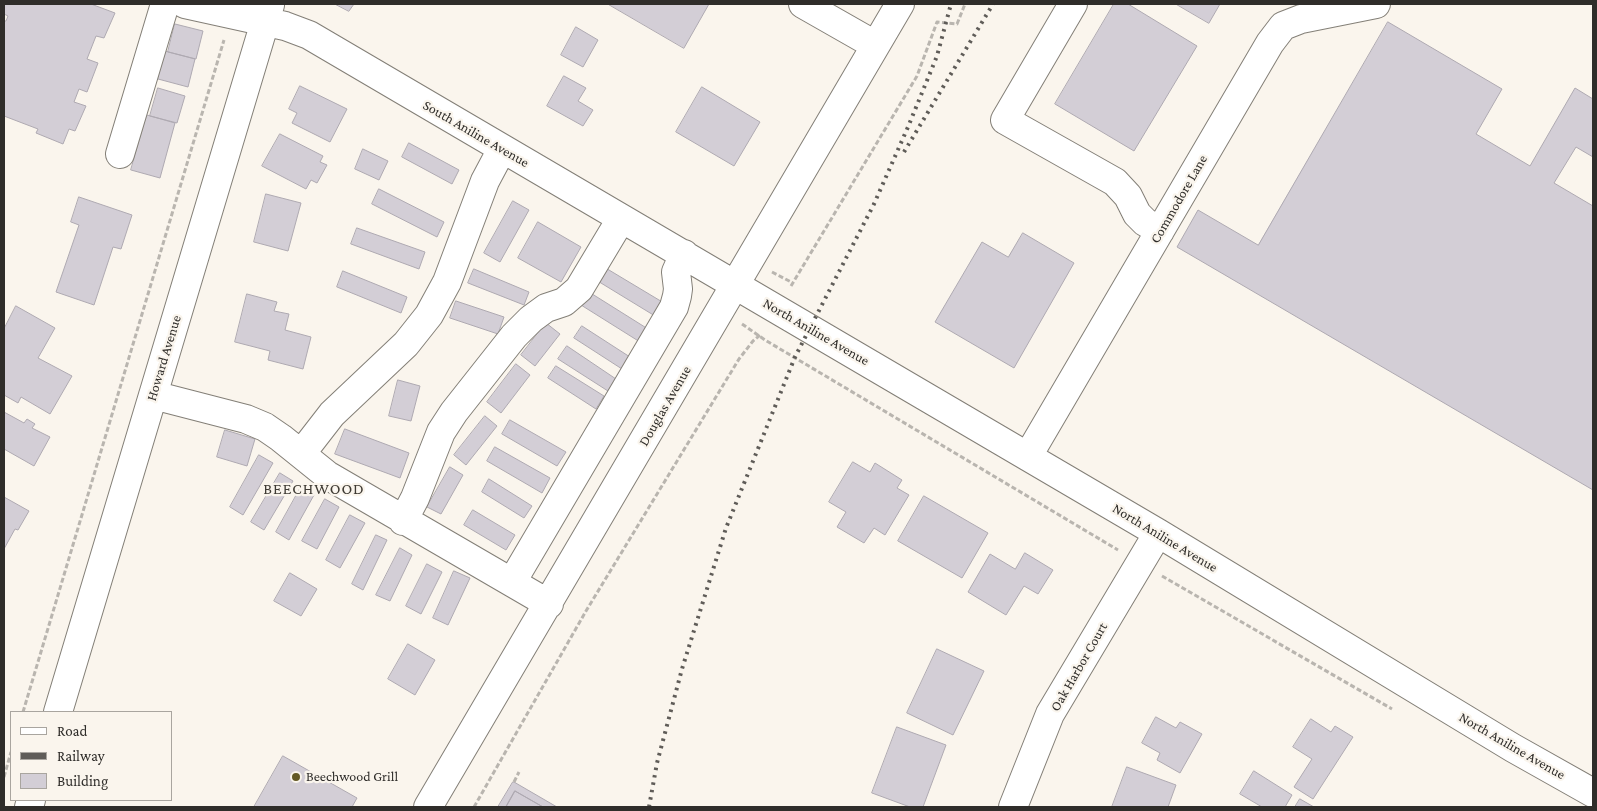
<!DOCTYPE html>
<style>
body{margin:0}
#map{position:relative;width:1597px;height:811px;overflow:hidden;background:#faf5ed;font-family:"Crimson Pro",serif}
canvas{display:block}
.frame{position:absolute;inset:0;border:5px solid #2f2d2a;pointer-events:none}
.legend{position:absolute;left:10px;top:711px;width:162px;height:90px;box-sizing:border-box;background:#faf5ed;border:1px solid #a9a59f;margin:0;padding:6px 9px;list-style:none;font-size:15px;color:#2f2d2a}
.legend li{display:flex;align-items:center;gap:10px;height:25px}
.legend b{width:25px;border:1px solid #a9a59f}
</style>
<div id="map">
<canvas width="1597" height="811"></canvas>
<div class="frame"></div>
<ul class="legend">
<li><b style="height:6px;background:#fff"></b>Road</li>
<li><b style="height:6px;background:#5f5c58"></b>Railway</li>
<li><b style="height:14px;background:#d3ced6"></b>Building</li>
</ul>
</div>
<script>
const context = document.querySelector('canvas').getContext('2d');
context.lineJoin = 'round';
function fill(path, color) {
  context.fillStyle = color;
  context.fill(path, 'evenodd');
}
function stroke(path, color, width, dash) {
  context.strokeStyle = color;
  context.lineWidth = width;
  context.lineCap = dash ? 'butt' : 'round';
  context.setLineDash(dash || []);
  context.stroke(path);
}
function write(font, color, halo, rows, align = 'center') {
  context.font = font + ' "Crimson Pro",serif';
  context.lineWidth = 4.5;
  context.setLineDash([]);
  context.textBaseline = 'middle';
  context.strokeStyle = halo;
  context.fillStyle = color;
  for (const [text, x, y, turn = 0] of rows) {
    context.save();
    context.translate(x, y);
    context.rotate((+turn || 0) * Math.PI / 180);
    context.textAlign = isNaN(turn) ? turn : align;
    if (halo) context.strokeText(text, 0, 0);
    context.fillText(text, 0, 0);
    context.restore();
  }
}
const building = new Path2D(`
 M5,4H91L115,13L104,38L96,36L87,59L98,63L87,92L79,89L74,102L86,106L75,131L69,129L63,144L36,133L38,129L4,116V21H6L8,16L4,14Z
 M335,4H354L349,11Z
 M608,4H709L684,48Z
 M1114,4H1128L1197,46L1134,151L1055,104Z
 M1176,4H1220L1209,23Z
 M1388,22L1502,89L1476,134L1530,166L1575,88L1593,99V157L1576,147L1554,183L1593,206V490L1177,247L1198,210L1258,245Z
 M175,24L203,31L196,59L168,52Z
 M576,27L598,40L583,67L561,55Z
 M165,51L195,59L188,87L158,79Z
 M564,76L586,88L578,101L593,110L583,126L547,106Z
 M300,86L347,109L330,142L292,123L297,113L289,109Z
 M702,87L760,122L734,166L676,132Z
 M158,88L185,96L177,123L150,116Z
 M147,115L175,123L160,178L131,170Z
 M280,134L323,156L320,162L327,165L317,183L311,180L306,189L262,166Z
 M409,143L459,170L452,184L402,157Z
 M363,149L388,161L379,180L355,169Z
 M379,189L444,222L437,237L372,204Z
 M266,194L301,203L288,251L254,242Z
 M79,197L132,215L121,249L113,247L94,305L56,292L79,225L71,222Z
 M513,201L529,210L500,262L484,253Z
 M538,222L581,247L561,282L518,258Z
 M357,228L425,252L419,269L351,244Z
 M1023,233L1074,263L1014,368L935,322L982,242L1008,257Z
 M604,267L664,303L655,316L596,280Z
 M474,269L529,292L524,305L468,283Z
 M343,271L407,297L401,313L337,287Z
 M589,292L648,329L640,342L581,305Z
 M247,294L277,302L274,311L289,314L285,330L311,337L303,369L268,360L270,351L235,342Z
 M456,301L504,317L498,334L450,318Z
 M16,306L55,328L38,358L72,376L50,414L21,397L18,403L4,395V329Z
 M546,323L560,334L535,366L521,355Z
 M582,326L630,357L622,369L574,338Z
 M567,346L616,379L608,391L558,359Z
 M516,364L530,375L501,413L487,402Z
 M556,366L604,396L596,409L548,378Z
 M398,380L420,386L411,421L389,416Z
 M4,412L24,423L27,419L35,424L32,428L50,437L34,466L4,449Z
 M485,416L497,426L466,465L454,455Z
 M510,420L566,452L557,466L502,434Z
 M345,429L409,453L400,478L335,454Z
 M225,430L255,439L247,466L217,457Z
 M495,447L550,478L542,493L487,461Z
 M259,455L273,463L243,515L230,507Z
 M853,462L870,472L875,463L902,480L897,488L909,495L885,535L874,528L864,543L837,527L846,512L829,502Z
 M450,467L463,475L441,514L427,507Z
 M280,473L293,481L264,530L251,522Z
 M489,479L532,506L524,518L482,492Z
 M301,487L314,495L289,540L276,532Z
 M924,496L988,533L962,578L898,541Z
 M4,497L29,511L18,530L15,529L4,549Z
 M325,499L339,507L317,549L302,541Z
 M473,510L515,535L506,550L464,525Z
 M350,515L365,523L340,568L326,560Z
 M376,535L387,540L363,590L352,584Z
 M400,548L412,555L390,601L376,595Z
 M1025,553L1053,570L1038,594L1024,586L1006,615L968,592L990,554L1015,569Z
 M427,564L442,572L421,614L406,606Z
 M454,571L470,578L448,625L433,618Z
 M290,573L317,589L301,616L274,601Z
 M408,644L435,660L415,695L388,679Z
 M937,649L984,671L953,735L907,713Z
 M1156,717L1176,728L1180,722L1202,734L1180,773L1157,760L1160,753L1142,743Z
 M1311,719L1331,732L1335,726L1353,737L1313,799L1294,787L1312,759L1293,747Z
 M897,727L946,745L923,807H910L872,793Z
 M283,756L357,798L352,807H254Z
 M1127,767L1176,785L1168,807H1112Z
 M1254,771L1292,795L1285,807H1262L1240,794Z
 M513,782H514L557,807H543L515,791L506,807H498Z
 M515,791L543,807H506Z
 M1300,799L1314,807H1295Z`);
const path = new Path2D(`
 M772,272L793,283
 M791,286L917,76L937,22L957,24L965,4
 M742,324L765,340L1118,550
 M1162,576L1392,709
 M23,712L224,40
 M4,777L11,752
 M514,782L519,772
 M474,807L586,611L739,359L753,341L760,335`);
const minor = new Path2D(`
 M185,4L285,26L309,35L1158,533L1513,748L1593,793
 M803,4L875,45
 M1073,4L1005,120L1115,182L1128,196L1137,214L1145,222L1160,231
 M120,154L165,4
 M153,395L246,419L265,427L281,438L327,475L549,604
 M301,454L332,414L406,344L429,315L447,282L485,181L502,149
 M1028,456L1270,43L1283,26L1301,19L1376,4
 M403,521L415,498L441,432L454,412L514,336L531,319L546,308L564,302L579,289L621,219
 M512,582L674,307L677,296L678,289L676,272L684,254
 M58,712L270,5
 M29,807L31,800
 M428,807L900,4
 M1013,807L1050,714L1158,533`);
const rail = new Path2D(`
 M904,152L993,4
 M649,807L657,763L682,669L726,528L795,357L874,204L908,127L937,56L951,4`);
const markers = [
 [296,777,5,"#635925"]
];
const streetNames = [
 ["South Aniline Avenue",476,134,30],
 ["Commodore Lane",1179,199,-60],
 ["North Aniline Avenue",816,332,30],
 ["Howard Avenue",164,358,-73],
 ["Douglas Avenue",665,406,-60],
 ["North Aniline Avenue",1165,538,31],
 ["Oak Harbor Court",1079,667,-60],
 ["North Aniline Avenue",1512,746,30]
];
const poiNames = [
 ["Beechwood Grill",306,777]
];
const quarterNames = [
 ["BEECHWOOD",314,489]
];
fill(building, '#d3ced6');
stroke(building, '#aea9b1', 1);
stroke(minor, '#837f77', 30);
stroke(path, '#b9b5af', 3, [5, 2.5]);
stroke(minor, '#fff', 28);
stroke(rail, '#5f5c58', 4, [2.5, 5]);
for (const [x, y, r, color] of markers) {
  const dot = new Path2D();
  dot.arc(x, y, r, 0, 2 * Math.PI);
  context.fillStyle = color;
  context.fill(dot);
  stroke(dot, '#faf5ed', 2);
}
write('14px', '#2f2d2a', '#faf5ed', streetNames);
write('14px', '#2f2d2a', '#faf5ed', poiNames, 'left');
context.letterSpacing = '1px';
write('16px', '#3f3b34', '#faf5ed', quarterNames);
context.letterSpacing = '0px';
</script>
